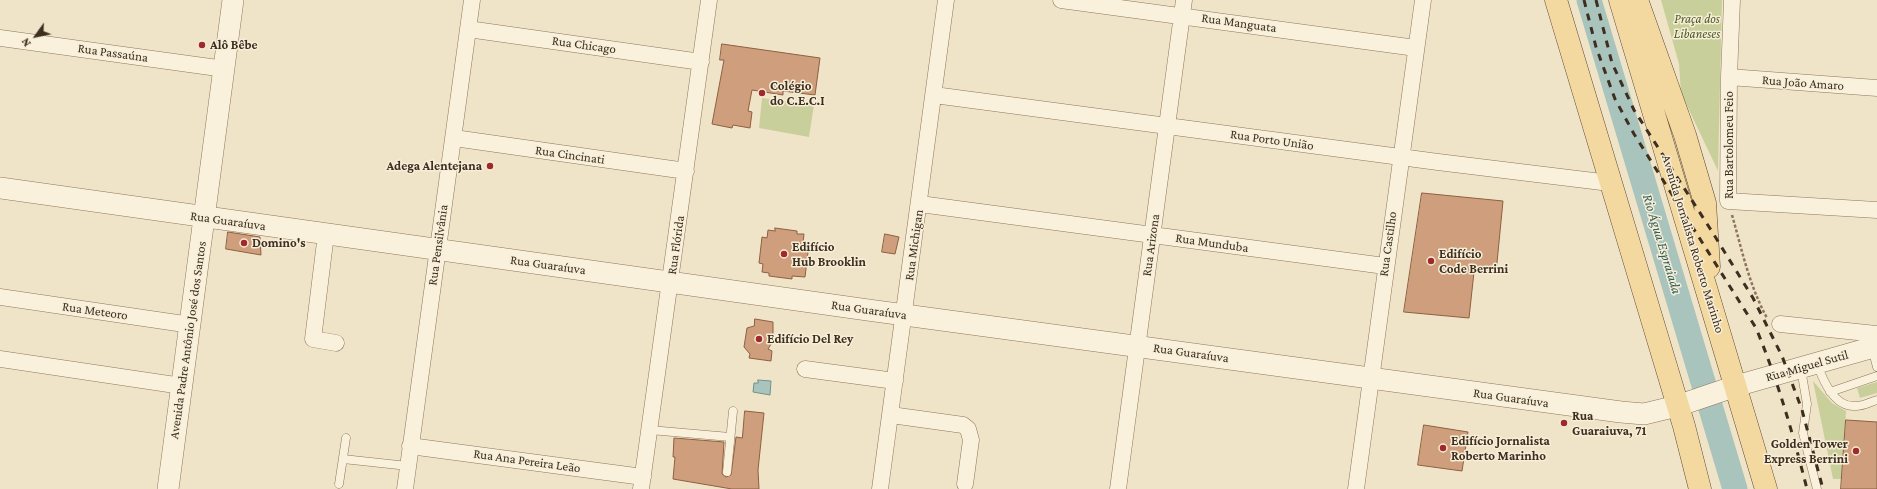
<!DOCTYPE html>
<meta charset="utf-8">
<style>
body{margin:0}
#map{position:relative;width:1877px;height:489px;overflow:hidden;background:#f0e4c8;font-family:"Crimson Pro",serif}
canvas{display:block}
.north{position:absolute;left:16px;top:16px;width:40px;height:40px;-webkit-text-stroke:3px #f7eed8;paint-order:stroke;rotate:237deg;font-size:11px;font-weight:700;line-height:16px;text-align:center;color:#3d2e20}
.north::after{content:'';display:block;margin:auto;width:14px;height:18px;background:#3d2e20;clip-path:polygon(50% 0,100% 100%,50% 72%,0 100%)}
</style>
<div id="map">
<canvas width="1877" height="489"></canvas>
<div class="north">N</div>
</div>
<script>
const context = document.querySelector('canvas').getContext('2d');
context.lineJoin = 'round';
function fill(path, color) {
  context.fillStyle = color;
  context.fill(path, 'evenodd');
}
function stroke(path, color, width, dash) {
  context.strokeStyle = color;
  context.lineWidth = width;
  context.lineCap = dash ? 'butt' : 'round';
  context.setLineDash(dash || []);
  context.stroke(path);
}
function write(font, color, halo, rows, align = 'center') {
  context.font = font + ' "Crimson Pro",serif';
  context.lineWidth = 3;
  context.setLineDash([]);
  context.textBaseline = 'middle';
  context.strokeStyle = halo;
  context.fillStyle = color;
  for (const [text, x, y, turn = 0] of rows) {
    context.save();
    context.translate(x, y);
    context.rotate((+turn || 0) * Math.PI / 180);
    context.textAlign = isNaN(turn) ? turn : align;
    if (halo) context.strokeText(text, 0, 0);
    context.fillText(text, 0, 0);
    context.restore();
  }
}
const green = new Path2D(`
 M1661,0H1722L1718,171L1681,93L1679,64Z
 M762,98L814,105L809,137L759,128Z
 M1813,381L1832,403L1846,411L1842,479H1833Z
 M1877,382V393L1860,398L1857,388Z`);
const water = new Path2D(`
 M758,380L771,381L770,395L753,392L754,383H758Z`);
const river = new Path2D(`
 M1589,0L1735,489`);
const building = new Path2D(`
 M722,44L820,58L815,95L783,91V95L752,90L748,111L752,112L750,128L733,125L732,128L712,124L724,60H720Z
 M1422,193L1503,201L1496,273L1474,272L1469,318L1404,312Z
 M775,228L797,231V234H804L803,243L809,244L805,277L792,276V279L769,276V273L762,272L763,264L759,263L762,237L767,238L768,230L775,231Z
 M228,232L260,237L261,255L226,249Z
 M885,234L899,237L895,254L882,252Z
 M755,319L773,322V341L768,349L772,351L771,361L749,358L750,354L744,347L747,328L754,326Z
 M745,411L764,413L758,470L759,489H732L673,479L675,457H673L674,438L724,442L722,474L726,477L731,475L736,437L742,438Z
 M1846,420L1877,422V489H1841Z
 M1424,425L1468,432L1462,471L1418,465Z`);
const path = new Path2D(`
 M1732,215C1742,250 1749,285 1767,318`);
const service = new Path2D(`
 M1872,348L1877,367
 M1817,364C1823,380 1834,408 1856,406C1863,406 1870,402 1877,400
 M1801,369L1807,404L1803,433L1817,489
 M1830,392L1877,376
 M650,430L730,437
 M343,459L408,466
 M727,472L733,411
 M339,484L346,438`);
const minor = new Path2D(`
 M1061,0L1416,48
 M1732,0L1729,77L1728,201L1877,210
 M468,29L701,62
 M0,38L225,69
 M1729,77L1877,88
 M934,95L1438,162L1610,183
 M454,138L686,171
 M920,204L1385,266
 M326,234L313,339L336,343
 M0,297L191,325
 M1780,324L1877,334
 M0,359L182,386
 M805,369L895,381
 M891,415L963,425L968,429L971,440L965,484
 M410,446L643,477
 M405,489L472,0
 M641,489L709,0
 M880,489L946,0
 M1118,489L1184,0
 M1356,489L1423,0`);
const tertiary = new Path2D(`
 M0,188L868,310L1621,412L1644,414L1677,406L1736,386L1877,346
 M168,489L233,0`);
const primary = new Path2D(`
 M1556,0L1684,426L1700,489
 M1620,0L1766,489
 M1637,0L1685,135L1705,203L1709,267`);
const rail = new Path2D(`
 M1584,0L1596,47L1615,99L1634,134L1756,328C1778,381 1793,434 1807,489
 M1596,0L1612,63L1634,110L1711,230L1753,298L1782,356L1802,410L1823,489`);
const markers = [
 [202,45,4,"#9e2a2b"],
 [762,93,4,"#9e2a2b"],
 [490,166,4,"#9e2a2b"],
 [244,243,4,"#9e2a2b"],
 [784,254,4,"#9e2a2b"],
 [1431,261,4,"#9e2a2b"],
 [759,339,4,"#9e2a2b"],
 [1564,423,4,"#9e2a2b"],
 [1443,448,4,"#9e2a2b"],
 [1856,451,4,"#9e2a2b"]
];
const parkNames = [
 ["Praça dos",1697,19],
 ["Libaneses",1697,34]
];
const streetNames = [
 ["Rua Manguata",1239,23,8],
 ["Rua Chicago",584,45,8],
 ["Rua Passaúna",113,53,8],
 ["Rua João Amaro",1803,83,4],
 ["Rua Porto União",1272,140,8],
 ["Rua Bartolomeu Feio",1729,145,-90],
 ["Rua Cincinati",570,155,8],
 ["Rua Guaraíuva",228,221,8],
 ["Rua Munduba",1212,243,8],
 ["Rua Castilho",1388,244,-82],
 ["Avenida Jornalista Roberto Marinho",1693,244,73],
 ["Rua Pensilvânia",438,245,-82],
 ["Rua Flórida",676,245,-82],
 ["Rua Michigan",914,245,-82],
 ["Rua Arizona",1151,245,-82],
 ["Rua Guaraíuva",548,265,8],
 ["Rua Guaraíuva",869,310,8],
 ["Rua Meteoro",95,311,8],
 ["Avenida Padre Antônio José dos Santos",188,340,-82],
 ["Rua Guaraíuva",1191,353,8],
 ["Rua Miguel Sutil",1807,366,-16],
 ["Rua Guaraíuva",1511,398,8],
 ["Rua Ana Pereira Leão",527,461,8]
];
const poiNames = [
 ["Alô Bêbe",210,45],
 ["Colégio",770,86],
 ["do C.E.C.I",770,101],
 ["Adega Alentejana",482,166,"right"],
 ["Domino's",252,243],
 ["Edifício",792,247],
 ["Hub Brooklin",792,262],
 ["Edifício",1439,254],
 ["Code Berrini",1439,269],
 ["Edifício Del Rey",767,339],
 ["Rua",1572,416],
 ["Guaraiuva, 71",1572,431],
 ["Edifício Jornalista",1451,441],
 ["Roberto Marinho",1451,456],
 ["Golden Tower",1848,444,"right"],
 ["Express Berrini",1848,459,"right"]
];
const waterNames = [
 ["Rio Água Espraiada",1662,244,73]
];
fill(green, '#c9cf9b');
fill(water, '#a9c4bc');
stroke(water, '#6f938a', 1);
stroke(river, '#a9c4bc', 25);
fill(building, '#cf9f7d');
stroke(building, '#8d5f41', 1);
stroke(service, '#8d765c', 9);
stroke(minor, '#8d765c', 17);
stroke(tertiary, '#8d765c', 22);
stroke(primary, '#5b4430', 23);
stroke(path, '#8d765c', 2.5, [3, 2]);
stroke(service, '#faf1dc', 8);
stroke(minor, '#faf1dc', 16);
stroke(tertiary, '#faf1dc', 21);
stroke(primary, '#f3d9a0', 22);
stroke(rail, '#3d2e20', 3, [7, 7]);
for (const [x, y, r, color] of markers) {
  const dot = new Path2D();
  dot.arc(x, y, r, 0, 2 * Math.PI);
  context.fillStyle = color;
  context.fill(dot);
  stroke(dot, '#f7eed8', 1.5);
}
write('italic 13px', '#4d5a26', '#f7eed8', parkNames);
write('13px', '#3d2e20', '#f7eed8', streetNames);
write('bold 13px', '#3d2e20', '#f7eed8', poiNames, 'left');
write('italic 14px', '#2f5d5a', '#f7eed8', waterNames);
</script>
